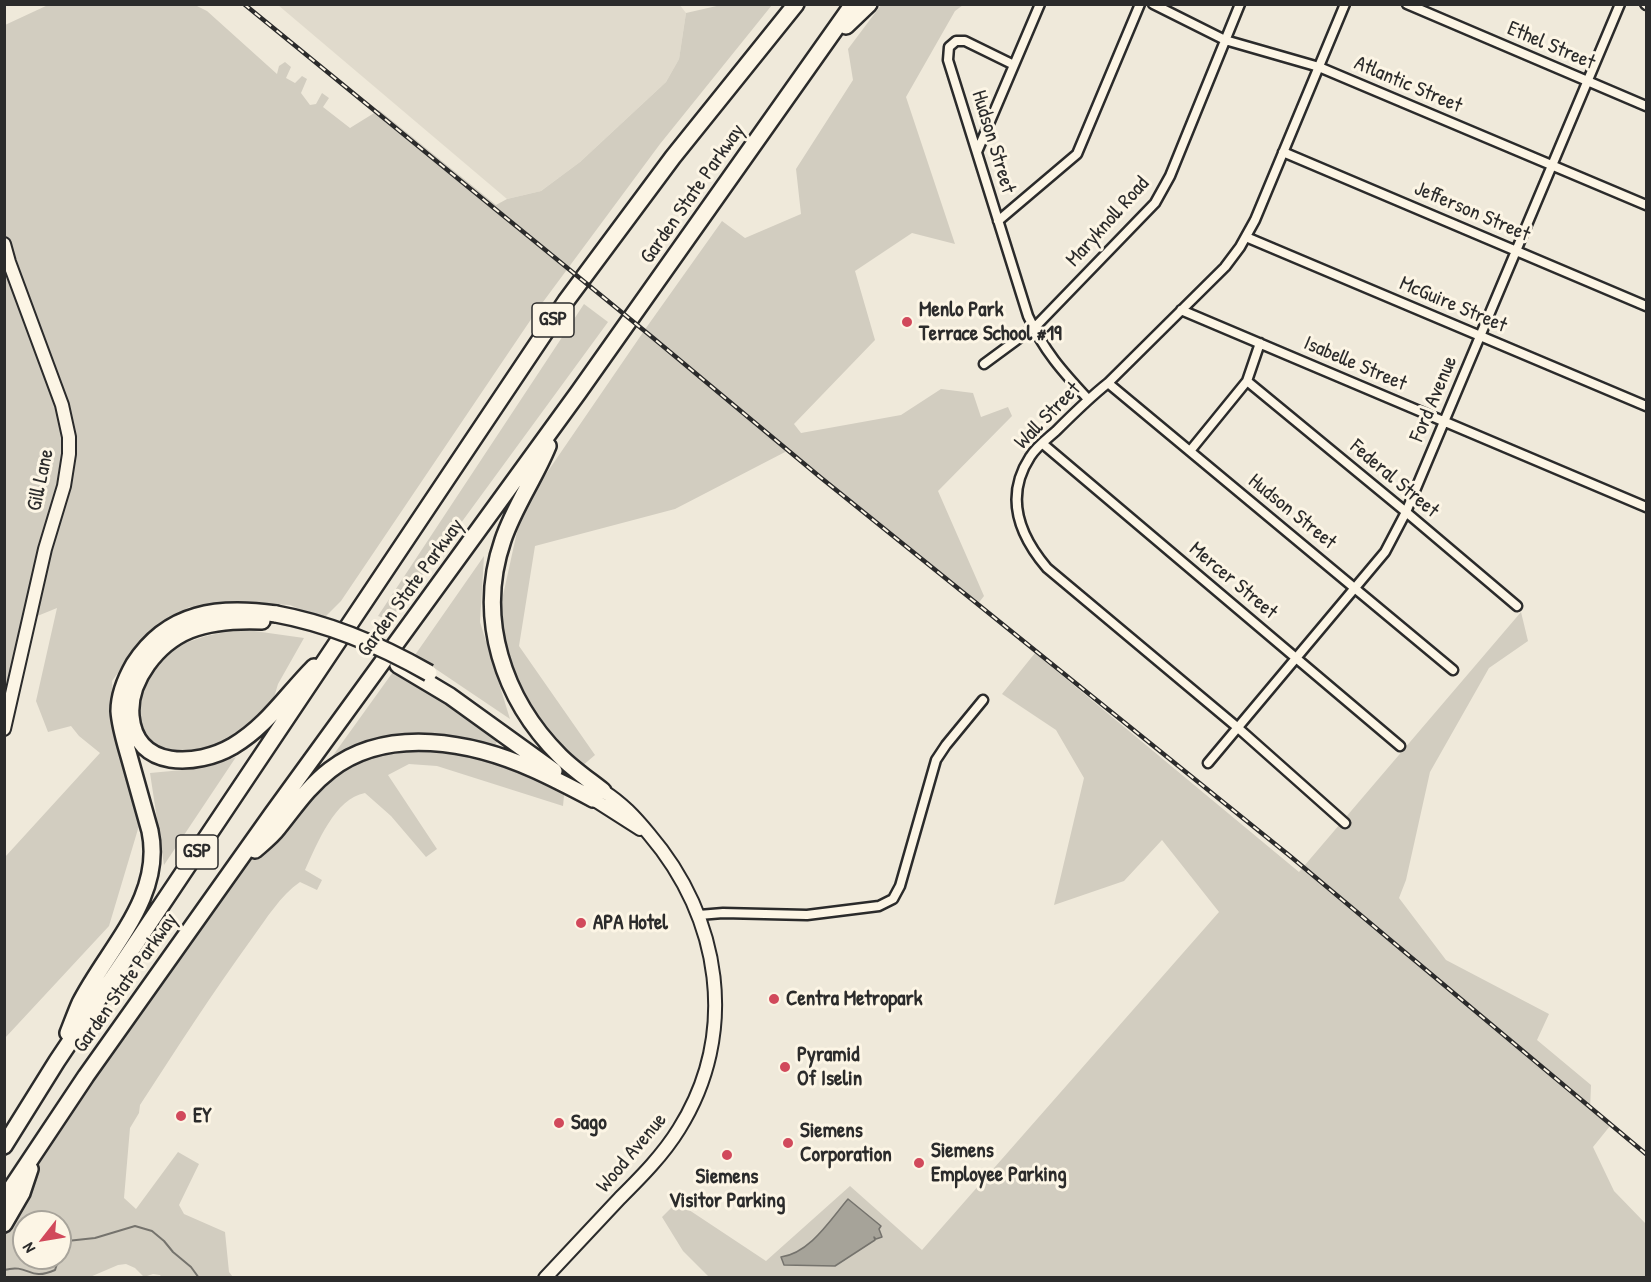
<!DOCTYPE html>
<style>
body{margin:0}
#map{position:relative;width:1651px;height:1282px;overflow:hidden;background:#efe9da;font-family:"Patrick Hand",sans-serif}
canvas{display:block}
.frame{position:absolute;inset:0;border:6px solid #2b2b2b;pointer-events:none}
.north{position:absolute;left:12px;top:1210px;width:60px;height:60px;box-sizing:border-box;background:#fcf5e5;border:2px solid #a8a49b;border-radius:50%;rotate:239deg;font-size:16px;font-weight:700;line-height:24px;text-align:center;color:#2b2b2b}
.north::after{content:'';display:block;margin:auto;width:21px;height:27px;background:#d1495b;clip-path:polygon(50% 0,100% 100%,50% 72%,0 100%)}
</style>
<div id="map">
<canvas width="1651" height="1282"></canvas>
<div class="frame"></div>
<div class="north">N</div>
</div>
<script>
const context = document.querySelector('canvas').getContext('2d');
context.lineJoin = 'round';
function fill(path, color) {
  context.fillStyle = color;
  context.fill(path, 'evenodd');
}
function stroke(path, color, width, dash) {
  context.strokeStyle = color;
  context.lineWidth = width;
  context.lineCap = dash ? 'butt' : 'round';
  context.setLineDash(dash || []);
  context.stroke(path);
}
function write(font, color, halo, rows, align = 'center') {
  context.font = font + ' "Patrick Hand",sans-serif';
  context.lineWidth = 6;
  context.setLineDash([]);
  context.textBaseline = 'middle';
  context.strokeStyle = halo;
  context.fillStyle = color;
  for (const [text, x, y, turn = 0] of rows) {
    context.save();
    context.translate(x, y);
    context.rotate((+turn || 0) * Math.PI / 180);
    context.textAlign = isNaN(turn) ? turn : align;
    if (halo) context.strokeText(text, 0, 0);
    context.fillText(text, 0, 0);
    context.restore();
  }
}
const built = new Path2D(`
 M679,4L686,13L679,59L666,82L580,162L541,191L507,199L278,5Z`);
const green = new Path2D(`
 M48,5H195L207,11L277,74L279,66L285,62L291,67L286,78L295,83L302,76L307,79L301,93L310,105L316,104L322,93L329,98L323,107L350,128L379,110L496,205L507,199L541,191L580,162L666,82L679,59L686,13L721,5H772L660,144L540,306L341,601L323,619L290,605L243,603L189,607L145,636L112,681L115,727L141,819L109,926L5,1038V857L100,753L79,736L71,726L48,732L36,701L57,608L30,619L5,730V25Z
 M881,5H963L955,11L906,97L955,244L912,233L855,271L875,340L794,424L801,433L901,415L941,389L973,393L981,417L1008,407L1012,416L938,491L984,596L977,605L787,451L675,509L535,546L519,646L595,755L581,767L522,696L498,618L522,509L646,328L722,221L745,238L801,214L796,169L853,80L848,49Z
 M584,304L608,322L390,620L378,616Z
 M484,556L480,622L510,719L415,655Z
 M1521,612L1528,641L1489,668L1430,772L1406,880L1399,898L1446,960L1549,1014L1537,1040L1591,1085L1590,1110L1610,1126L1593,1147L1614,1191L1646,1224V1277H709L683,1251L662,1217L677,1202L766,1261L850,1186L922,1250L1219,912L1162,840L1124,881L1054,905L1084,778L1056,730L1002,694L1035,653L1299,872Z
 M240,629L304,638L278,684L273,701L233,739L201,755L158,751L141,731L139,696L167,649L206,636Z
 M398,665L503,734L489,753L565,785L563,806L437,766L409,764L388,775L437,849L426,857L391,816L365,793C335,798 317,844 305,870L322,880L317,890L300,882C281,895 266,919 253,937C213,992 177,1048 140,1105L139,1113L130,1128L124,1198L136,1209L178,1152L199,1164L179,1205L184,1214L225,1232L229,1272L233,1277L162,1278L160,1275L153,1274L144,1277L135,1268L126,1264L118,1265L90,1277L5,1278V1224L36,1149L231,873L332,768L329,761ZM24,1222H60V1258H24Z
 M236,757L164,865L150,773L204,768Z`);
const water = new Path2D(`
 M848,1199L881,1226L879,1229L882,1237L876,1239L874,1237L875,1240L835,1266L784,1265L781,1257C810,1253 830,1220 848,1199Z`);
const stream = new Path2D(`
 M60,1256L63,1243L67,1241L95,1238L135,1226L152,1231L164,1241L173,1252L191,1267L199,1278
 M4,1270C30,1263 28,1282 55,1270L59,1258`);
const street = new Path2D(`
 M1153,4L1225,40L1319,67L1646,205
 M1407,4L1646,106
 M1645,4L1646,5
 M1014,65L965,41H956L949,47L948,60L1028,316C1044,351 1062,371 1088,399
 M977,152L1040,4
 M1283,152L1646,306
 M998,221L1077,154L1140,4
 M1246,237L1646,406
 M1181,310L1646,507
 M984,364L1037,325L1155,203L1170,176L1240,4
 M1247,381L1406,512L1517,606
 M1108,383L1453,670
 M1043,444L1400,746
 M1190,451L1247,381L1260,343
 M1208,763L1385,552L1406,512L1620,4
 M1345,823L1237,727L1047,568C1019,535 1004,497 1030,457C1036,447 1047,439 1056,431C1073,414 1089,398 1108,383L1225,267L1240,247L1255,220L1345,4
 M699,915L723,913L807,915L879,906L893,899L900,886L936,760L946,745L983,700`);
const secondary = new Path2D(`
 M4,244L9,262L62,405L69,437V454L64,486L45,549L4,729
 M593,799L640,829
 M545,1278C570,1251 595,1225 620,1198C641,1177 663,1155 679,1129C739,1033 721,918 649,834C635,817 622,803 603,791`);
const highway = new Path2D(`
 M846,26L869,4
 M548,446C535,478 514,507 503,540C476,618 503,699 560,756C573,769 589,780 603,791
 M262,621C238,620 213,621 190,630C158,643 128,680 131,716C136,770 197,767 233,746C267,726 287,694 314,667
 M398,665L450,696L554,771
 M255,850C263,843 272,836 278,828C295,807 308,787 330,770C388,725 473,742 535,770C555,779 574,789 593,799
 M68,1033C72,1023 76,1012 80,1003C108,948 164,897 150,831C143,806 136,781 129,756C125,742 120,726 119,711C119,695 126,678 134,664C168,611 219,606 276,614
 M4,1146L57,1061L566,301L673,157L796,4
 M4,1199L86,1076L272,814L578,393L853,4
 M4,1224L22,1193L30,1169`);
const rail = new Path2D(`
 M244,4L652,337L820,477L1290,856L1646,1154`);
const highwayBridge = new Path2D(`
 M276,614C331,624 380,645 429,673`);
const markers = [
 [907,322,6,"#d1495b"],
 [581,923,6,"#d1495b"],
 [774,999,6,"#d1495b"],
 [785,1067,6,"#d1495b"],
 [181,1116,6,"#d1495b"],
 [559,1123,6,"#d1495b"],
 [788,1143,6,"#d1495b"],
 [727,1155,6,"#d1495b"],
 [919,1163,6,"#d1495b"]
];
const shields = [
 [553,320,42],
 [197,852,42]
];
const shieldNames = [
 ["GSP",553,320],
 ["GSP",197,852]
];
const streetNames = [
 ["Ethel Street",1551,46,23],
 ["Atlantic Street",1408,85,23],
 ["Hudson Street",993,142,73],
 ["Garden State Parkway",693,194,-55],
 ["Jefferson Street",1472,212,23],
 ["Maryknoll Road",1108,222,-48],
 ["McGuire Street",1453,305,23],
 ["Isabelle Street",1355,364,23],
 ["Ford Avenue",1434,399,-67],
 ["Wall Street",1048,416,-46],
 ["Federal Street",1394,479,40],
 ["Gill Lane",41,480,-78],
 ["Hudson Street",1292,512,39],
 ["Mercer Street",1233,581,40],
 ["Garden State Parkway",411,588,-54],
 ["Garden State Parkway",126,983,-55],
 ["Wood Avenue",632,1153,-50]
];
const poiNames = [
 ["Menlo Park",919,310],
 ["Terrace School #19",919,334],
 ["APA Hotel",593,923],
 ["Centra Metropark",786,999],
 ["Pyramid",797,1055],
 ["Of Iselin",797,1079],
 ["EY",193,1116],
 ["Sago",571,1123],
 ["Siemens",800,1131],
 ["Corporation",800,1155],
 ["Siemens",931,1151],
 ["Employee Parking",931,1175],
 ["Siemens",727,1177,"center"],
 ["Visitor Parking",727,1201,"center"]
];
fill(built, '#e0dacc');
fill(green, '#d2cdc0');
fill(water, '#a6a399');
stroke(water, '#75736d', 1.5);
stroke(stream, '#75736d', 2);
stroke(street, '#2b2b2b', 13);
stroke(secondary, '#2b2b2b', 16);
stroke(highway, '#2b2b2b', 20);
stroke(street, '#fcf5e5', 8);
stroke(secondary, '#fcf5e5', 12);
stroke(highway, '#fcf5e5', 15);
stroke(rail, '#2b2b2b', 4.5);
stroke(rail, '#fcf5e5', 2, [7]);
stroke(highwayBridge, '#2b2b2b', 20, []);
stroke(highwayBridge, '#fcf5e5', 15);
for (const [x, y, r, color] of markers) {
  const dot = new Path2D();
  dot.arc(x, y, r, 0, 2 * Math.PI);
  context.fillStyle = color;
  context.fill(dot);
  stroke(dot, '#fcf5e5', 2);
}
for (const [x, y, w] of shields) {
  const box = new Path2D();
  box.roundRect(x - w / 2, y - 17, w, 34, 4.5);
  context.fillStyle = '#fcf5e5';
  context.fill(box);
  stroke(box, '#2b2b2b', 1.5);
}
write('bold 20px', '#2b2b2b', null, shieldNames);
write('21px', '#2b2b2b', '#fcf5e5', streetNames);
write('bold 21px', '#2b2b2b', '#fcf5e5', poiNames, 'left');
</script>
